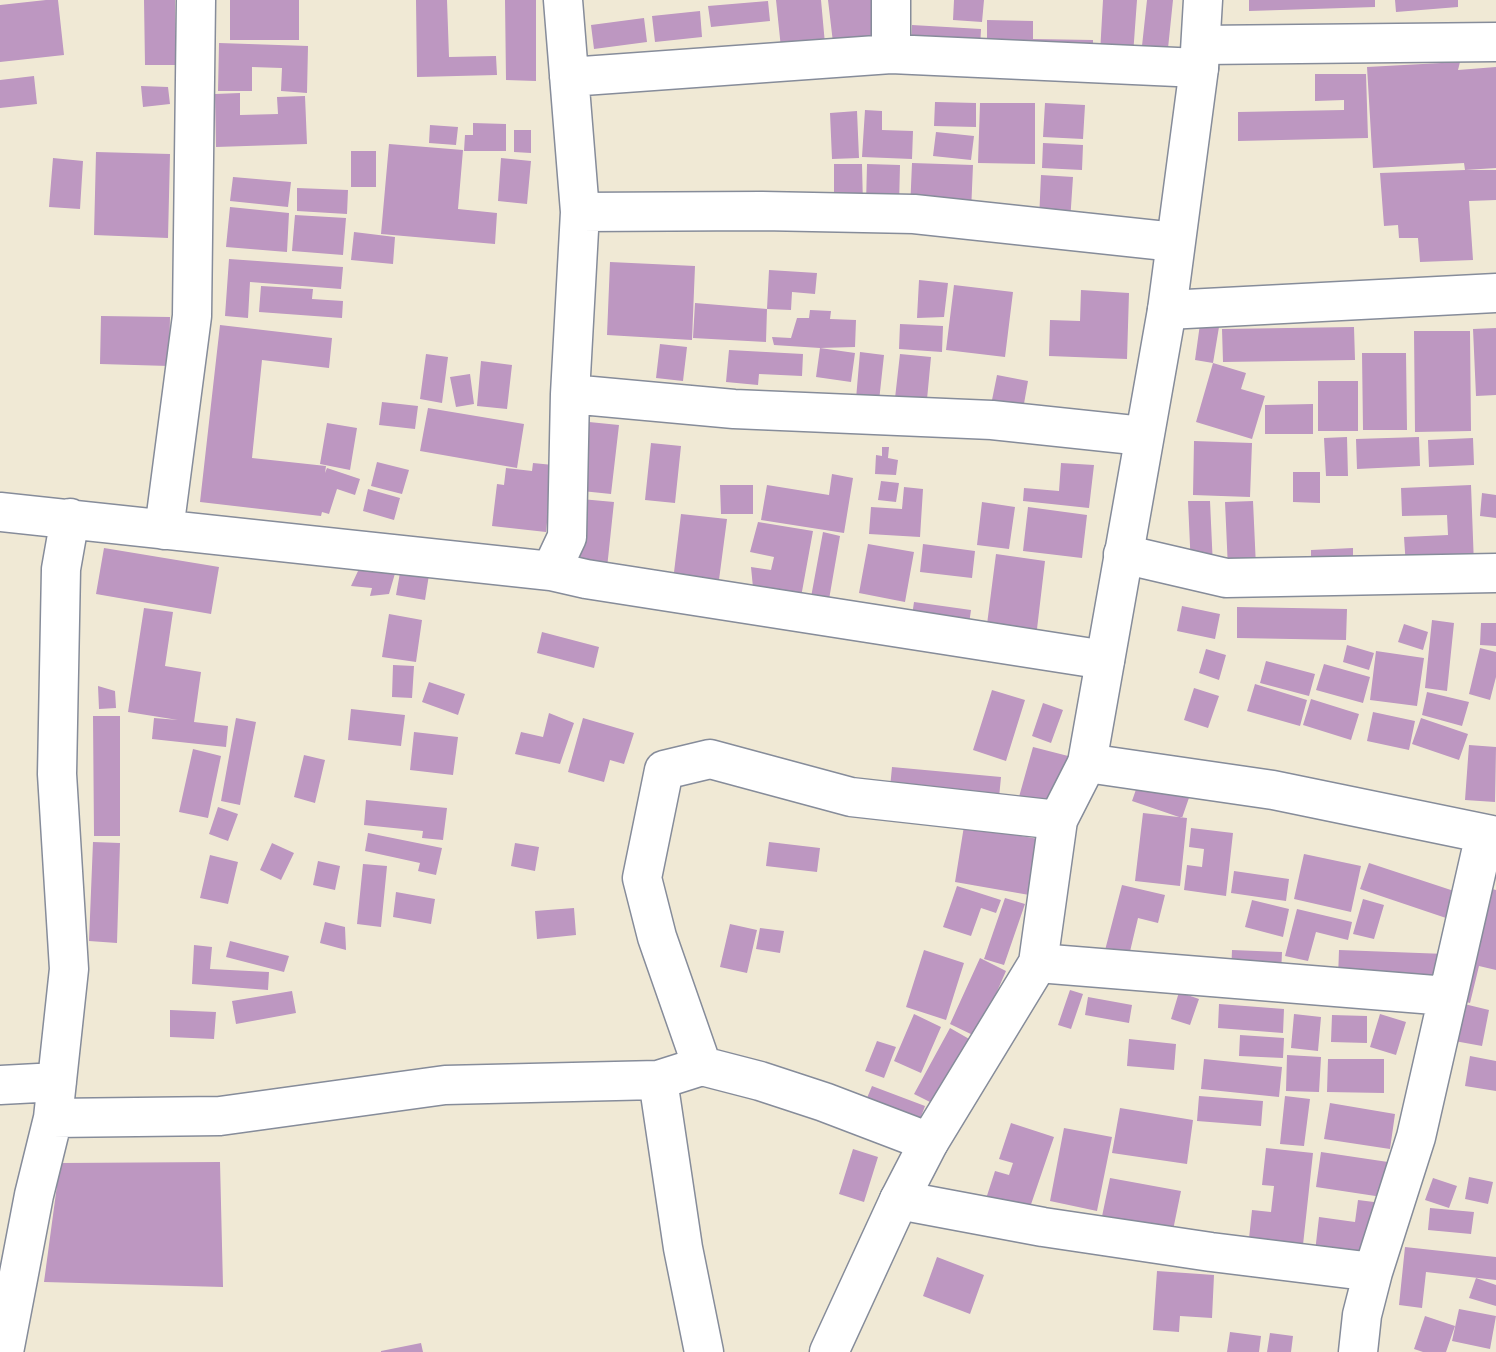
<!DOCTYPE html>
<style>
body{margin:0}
canvas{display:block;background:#f0e9d5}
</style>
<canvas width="1496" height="1352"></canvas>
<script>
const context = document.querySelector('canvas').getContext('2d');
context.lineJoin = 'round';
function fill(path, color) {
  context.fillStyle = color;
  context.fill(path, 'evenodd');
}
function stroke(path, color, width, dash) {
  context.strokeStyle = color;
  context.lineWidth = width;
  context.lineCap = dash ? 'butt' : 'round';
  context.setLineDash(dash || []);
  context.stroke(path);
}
const building = new Path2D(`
 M46,0H58L64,55L0,62V5Z
 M144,0H175L176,65H145Z
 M230,0H299V40H230Z
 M416,0H447L449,57L496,56L497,75L417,77Z
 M505,0H536V81L506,80Z
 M776,0H821L825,44L781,48Z
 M828,0H879L884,46L834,51Z
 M954,0H984L982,22L953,20Z
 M1103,0H1137L1133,55L1100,53Z
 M1147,0H1173L1167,58L1141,55Z
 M1249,0H1375V7L1249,11Z
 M1395,0H1458V7L1396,12Z
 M768,1L770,21L711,27L708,6Z
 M700,11L702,37L655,42L652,16Z
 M644,18L647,42L594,49L591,25Z
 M987,20L1033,21V39L1093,40V53L987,51Z
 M912,25L981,29L980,49L911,45Z
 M219,43L308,46L307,93L281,91L282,68L252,67V91H218Z
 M1460,62L1458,70L1496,67V168L1465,170H1496V200L1469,201L1473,260L1420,262L1418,238H1399L1398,225L1384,226L1380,173L1465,170L1464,163L1373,168L1367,67Z
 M1315,74H1366L1368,138L1238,141V112L1344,110V100L1315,101Z
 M34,76L37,104L0,108V80Z
 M141,86L168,87L170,104L143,107Z
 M240,93V115L278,114L277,97L305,96L307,144L216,147L215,94Z
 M935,102L976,103V127L934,126Z
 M980,103H1035V164L978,163Z
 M1045,103L1085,105L1083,139L1043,137Z
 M865,110L882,111V130L913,131L912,159L862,157Z
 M857,111L859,158L832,159L830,113Z
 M473,123L506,124V151H464L465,135H473Z
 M430,125L458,127L456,145L429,143Z
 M514,130H531V153L514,152Z
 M936,132L974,136L971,160L933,156Z
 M1043,143L1083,145L1082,170L1042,168Z
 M389,144L463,150L458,209L497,213L495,244L381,234Z
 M351,151H376V187H351Z
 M96,152L170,154L168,238L94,235Z
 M53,158L83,161L80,209L49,207Z
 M501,158L531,161L527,204L498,201Z
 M912,163L973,165L971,212L910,210Z
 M834,164H862L863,206H834Z
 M867,164L900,165L899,206L866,205Z
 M1041,175L1073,177L1070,222L1039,220Z
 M233,177L291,182L288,207L230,201Z
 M297,188L348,190L347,214L297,211Z
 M230,207L289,213L287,252L226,247Z
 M295,215L346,218L343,255L292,251Z
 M354,232L395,237L393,264L351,260Z
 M229,259L343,267L341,289L250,282L248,318L225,316Z
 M610,262L695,266L692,340L607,335Z
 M769,270L817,273L815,294L792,292L791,310L767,309Z
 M919,280L948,283L944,317L917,318Z
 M954,285L1013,292L1005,357L946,350Z
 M261,286L313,289L312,299L343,301L342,318L259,312Z
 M1081,290L1129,293L1127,359L1049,356L1050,320L1080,321Z
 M695,303L767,309L766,342L693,338Z
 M810,310L831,311L830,319L856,320L855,347L820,348L774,345L772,337L791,338L797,318H809Z
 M101,316L170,317L169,366L100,364Z
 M900,324L943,326L942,352L899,349Z
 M1200,324L1219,327L1213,363L1195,360Z
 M220,325L332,338L329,368L262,360L252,458L326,466L325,473L327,468L360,479L355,495L337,489L329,514L322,512L321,516L200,502Z
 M1354,327L1355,360L1223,362L1222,329Z
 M1496,328V395L1476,396L1473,329Z
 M1414,331H1470L1471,431L1415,432Z
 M660,344L687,347L683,381L656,378Z
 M820,348L855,353L851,382L816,377Z
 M729,350L803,354L802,376L759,374L758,385L726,382Z
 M860,352L884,355L879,401L856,399Z
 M1362,353H1406L1407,430H1363Z
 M426,354L448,357L442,403L420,399Z
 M900,354L931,357L926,410L894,407Z
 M481,361L512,365L507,409L477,406Z
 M1213,363L1246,373L1241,389L1265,396L1252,439L1196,422Z
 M470,374L474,404L456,407L450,377Z
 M997,375L1028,381L1022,415L990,410Z
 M1318,381H1358V431H1318Z
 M382,402L418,406L415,429L379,425Z
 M1313,404V434H1265V405Z
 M428,408L524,424L517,468L420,451Z
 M589,422L619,425L611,494L582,491Z
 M327,423L357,428L350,470L320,464Z
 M1347,437L1348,476H1326L1324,438Z
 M1419,437L1420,466L1357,469L1356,439Z
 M1473,438L1474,465L1429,467L1428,440Z
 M1194,441L1252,443L1250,497L1193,495Z
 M651,443L681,446L675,503L645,500Z
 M882,447H889L888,458L898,460L896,475L875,474L876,455L882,456Z
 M377,462L409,470L402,494L371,486Z
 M533,463L553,465L546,532L492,526L497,484L504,485L506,468L532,471Z
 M1061,463L1094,465L1089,508L1023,501L1024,488L1059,491Z
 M1293,472H1320V503L1293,502Z
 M832,474L853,478L844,533L761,520L767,485L829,495Z
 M881,481L899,483L896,502L878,500Z
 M720,485H753V514H721Z
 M1471,485L1474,565L1406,567L1404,537L1448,535L1447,515L1402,516L1401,488Z
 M904,487L923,489L920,537L869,534L871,507L902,509Z
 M368,489L400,498L394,520L363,511Z
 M1482,493L1496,495V518L1480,516Z
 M581,499L614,502L607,568L575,565Z
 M1188,501H1210L1213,567L1191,568Z
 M1253,501L1256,567L1228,569L1225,502Z
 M982,502L1015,507L1009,549L977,545Z
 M1028,507L1087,515L1082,558L1023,551Z
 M681,514L727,519L717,595L672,589Z
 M758,522L813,531L799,608L754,598L751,567L771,570L774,557L750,552Z
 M823,532L840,536L827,611L809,608Z
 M868,544L914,552L905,602L859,593Z
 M923,544L975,551L972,578L920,572Z
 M104,548L219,567L211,614L96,594Z
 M1353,548V569L1311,570V550Z
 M996,554L1045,561L1035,646L985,640Z
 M403,556L431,562L425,600L396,595Z
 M396,570L389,594L370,596L372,588L351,586L358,571Z
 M914,602L971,610L968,631L911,623Z
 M1182,606L1220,614L1215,639L1177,631Z
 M1237,607L1347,609L1346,640L1237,638Z
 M144,608L173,612L165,666L201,672L194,722L228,726L226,747L152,739L154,718L178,720L128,712Z
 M389,614L422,620L416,662L382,657Z
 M1432,620L1454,623L1447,691L1425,688Z
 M1481,623H1496V646L1480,645Z
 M1404,624L1428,632L1423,650L1398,642Z
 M542,632L599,647L594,668L537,653Z
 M1347,645L1374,653L1369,670L1343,662Z
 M1480,648L1496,652V677L1490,700L1469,694Z
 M1206,649L1226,655L1219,680L1199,673Z
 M1376,651L1424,658L1417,706L1370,700Z
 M1266,661L1315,674L1309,696L1260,683Z
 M1324,664L1370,677L1363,703L1316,690Z
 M393,665L414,666L412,698L392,697Z
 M429,682L465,694L458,715L422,702Z
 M1255,684L1307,700L1300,726L1247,711Z
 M98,686L115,691L116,708L99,709Z
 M1194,688L1219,696L1208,728L1184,720Z
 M992,690L1025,700L1006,761L973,750Z
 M1427,692L1469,702L1462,726L1422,715Z
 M1311,699L1359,714L1351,740L1303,725Z
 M1043,703L1063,710L1051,743L1032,736Z
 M351,709L405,715L401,746L348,740Z
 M1373,712L1415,721L1409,750L1367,741Z
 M549,713L574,723L560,764L515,754L521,732L543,737Z
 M93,716H120V836H94Z
 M236,718L256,722L240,805L221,801Z
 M583,718L634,733L624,764L610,760L604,782L568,772Z
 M1421,718L1468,734L1459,760L1412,744Z
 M414,732L458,737L453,775L410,770Z
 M1469,745L1496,747L1495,802L1465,800Z
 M1033,747L1072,757L1057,815L1017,804Z
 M193,749L221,756L208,818L179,812Z
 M304,755L325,760L315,803L294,797Z
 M892,767L1001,777L998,808L889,798Z
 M1141,775L1191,792L1182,818L1132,801Z
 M366,800L447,808L443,840L422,838L423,831L364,825Z
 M218,807L238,814L228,841L209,834Z
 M1143,813L1187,818L1180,886L1135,881Z
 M964,826L1044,840L1035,896L955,882Z
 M1191,828L1233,833L1226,896L1184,890L1187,865L1202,867L1204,849L1189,847Z
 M368,833L442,848L436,875L418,871L420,863L365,851Z
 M93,842L120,843L117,943L89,941Z
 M769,842L820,848L817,872L766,866Z
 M272,843L294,853L281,880L260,870Z
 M515,843L539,847L535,871L511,866Z
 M1304,854L1361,866L1351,912L1294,899Z
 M210,855L238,862L228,904L200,898Z
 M318,861L340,866L335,890L313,885Z
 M1369,863L1454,891L1446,918L1360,889Z
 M363,864L387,866L381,927L357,924Z
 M1234,871L1289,879L1286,901L1231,893Z
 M1122,885L1165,895L1158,923L1138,918L1127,964L1103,958Z
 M1477,885L1496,890V970L1479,966L1470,1003L1449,997Z
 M957,886L1001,900L996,913L981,908L971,936L943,927Z
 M396,892L435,899L431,924L393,917Z
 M1005,898L1025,904L1004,965L984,959Z
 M1363,899L1384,905L1374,939L1353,934Z
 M1252,900L1289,909L1283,937L1245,927Z
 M574,908L576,935L537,939L535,911Z
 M1297,909L1352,922L1348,940L1316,932L1308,961L1285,956Z
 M325,922L345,927L346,950L320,943Z
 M730,924L757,930L747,973L720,967Z
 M760,928L784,931L780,953L756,949Z
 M230,941L289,956L284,972L226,957Z
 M194,945L212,947L210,969L269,972L268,990L192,984Z
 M924,950L964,963L946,1020L906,1007Z
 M1232,950L1282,952L1281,975L1231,973Z
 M1339,950L1446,954L1445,984L1338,978Z
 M980,958L1006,971L977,1037L950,1024Z
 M1070,990L1083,994L1071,1029L1058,1025Z
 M292,991L296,1013L236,1024L232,1001Z
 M1179,992L1199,999L1190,1025L1171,1019Z
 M1088,997L1132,1005L1129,1023L1085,1015Z
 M1456,1002L1489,1010L1482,1046L1449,1040Z
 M1219,1004L1284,1009L1283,1033L1218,1028Z
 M170,1010L216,1012L214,1039L170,1037Z
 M914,1014L941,1027L921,1073L894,1061Z
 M1294,1014L1321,1017L1318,1051L1291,1048Z
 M1380,1014L1406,1022L1396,1055L1370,1047Z
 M1332,1015L1367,1016V1043L1331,1042Z
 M950,1028L971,1040L936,1105L914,1094Z
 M1240,1035L1284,1038L1283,1058L1239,1056Z
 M1129,1039L1176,1044L1174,1070L1127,1066Z
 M877,1041L896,1047L884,1078L865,1071Z
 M1287,1055L1321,1057L1319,1092L1286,1091Z
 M1470,1056L1496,1061V1091L1465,1086Z
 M1204,1059L1282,1067L1279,1097L1201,1089Z
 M1328,1059H1384V1093L1327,1092Z
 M872,1086L925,1106L916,1130L862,1110Z
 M1199,1096L1263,1101L1261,1126L1197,1121Z
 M1285,1096L1310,1099L1304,1146L1280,1144Z
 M1330,1103L1395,1114L1390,1149L1324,1139Z
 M1120,1108L1193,1120L1187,1164L1112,1153Z
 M1011,1123L1054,1137L1025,1222L983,1208L995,1171L1009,1175L1013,1163L999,1159Z
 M1064,1128L1112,1137L1097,1211L1050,1201Z
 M1266,1148L1313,1153L1302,1254L1248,1248L1252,1210L1271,1212L1274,1186L1262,1185Z
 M853,1149L878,1157L864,1202L839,1194Z
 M1321,1152L1388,1162L1382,1197L1316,1187Z
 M220,1162L223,1287L44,1282L60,1163Z
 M1469,1177L1493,1182L1488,1204L1465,1199Z
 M1110,1178L1181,1191L1171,1240L1100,1226Z
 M1433,1178L1457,1186L1449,1208L1425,1200Z
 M1358,1200L1382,1203L1376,1259L1315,1252L1319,1217L1355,1222Z
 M1430,1208L1474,1212L1471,1234L1428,1230Z
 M1405,1247L1496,1257V1280L1426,1272L1422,1308L1399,1305Z
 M937,1257L984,1275L970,1314L923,1296Z
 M1157,1271L1214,1275L1212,1318L1180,1316L1179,1332L1153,1330Z
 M1476,1278L1496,1285V1306L1469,1298Z
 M1459,1309L1496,1316L1490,1349L1452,1341Z
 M1425,1316L1455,1326L1446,1352H1423L1414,1349Z
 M1230,1332L1261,1336L1259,1352H1227Z
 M1270,1333L1293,1336L1291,1352H1267Z
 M421,1343L423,1352H381V1351Z`);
const minor = new Path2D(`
 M891,0V54
 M1201,45L1496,42
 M569,77L891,54L1199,68
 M580,212L762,211L914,214L1175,242
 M1167,310L1496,293
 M570,394L734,409L992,420L1143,436
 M0,512L551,571L586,579L1105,660
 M164,530L192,316L196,0
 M1123,554L1226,578L1496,573
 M551,571L567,537L570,394L580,212L563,0
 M1087,763L1273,790L1496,836
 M1038,963L1447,996
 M702,1066L657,937L642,878L664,770L710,759L851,797L1058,820
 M658,1080L683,1248L704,1352
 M0,1085L57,1082
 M53,1118L220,1116L445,1085L658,1080L702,1066L760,1081L824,1102L929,1142
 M899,1200L1043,1227L1211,1252L1373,1272
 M4,1352L34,1195L53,1118L69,969L57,774L61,569L70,518
 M1358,1352L1362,1315L1373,1272L1416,1137L1485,834`);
const tertiary = new Path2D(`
 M829,1352L899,1200L929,1142L1038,963L1058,820L1087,763L1167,310L1199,68L1203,0`);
fill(building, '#bd97c1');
stroke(minor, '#868c9a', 41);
stroke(tertiary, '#868c9a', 41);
stroke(minor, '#fff', 38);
stroke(tertiary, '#fff', 38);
</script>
